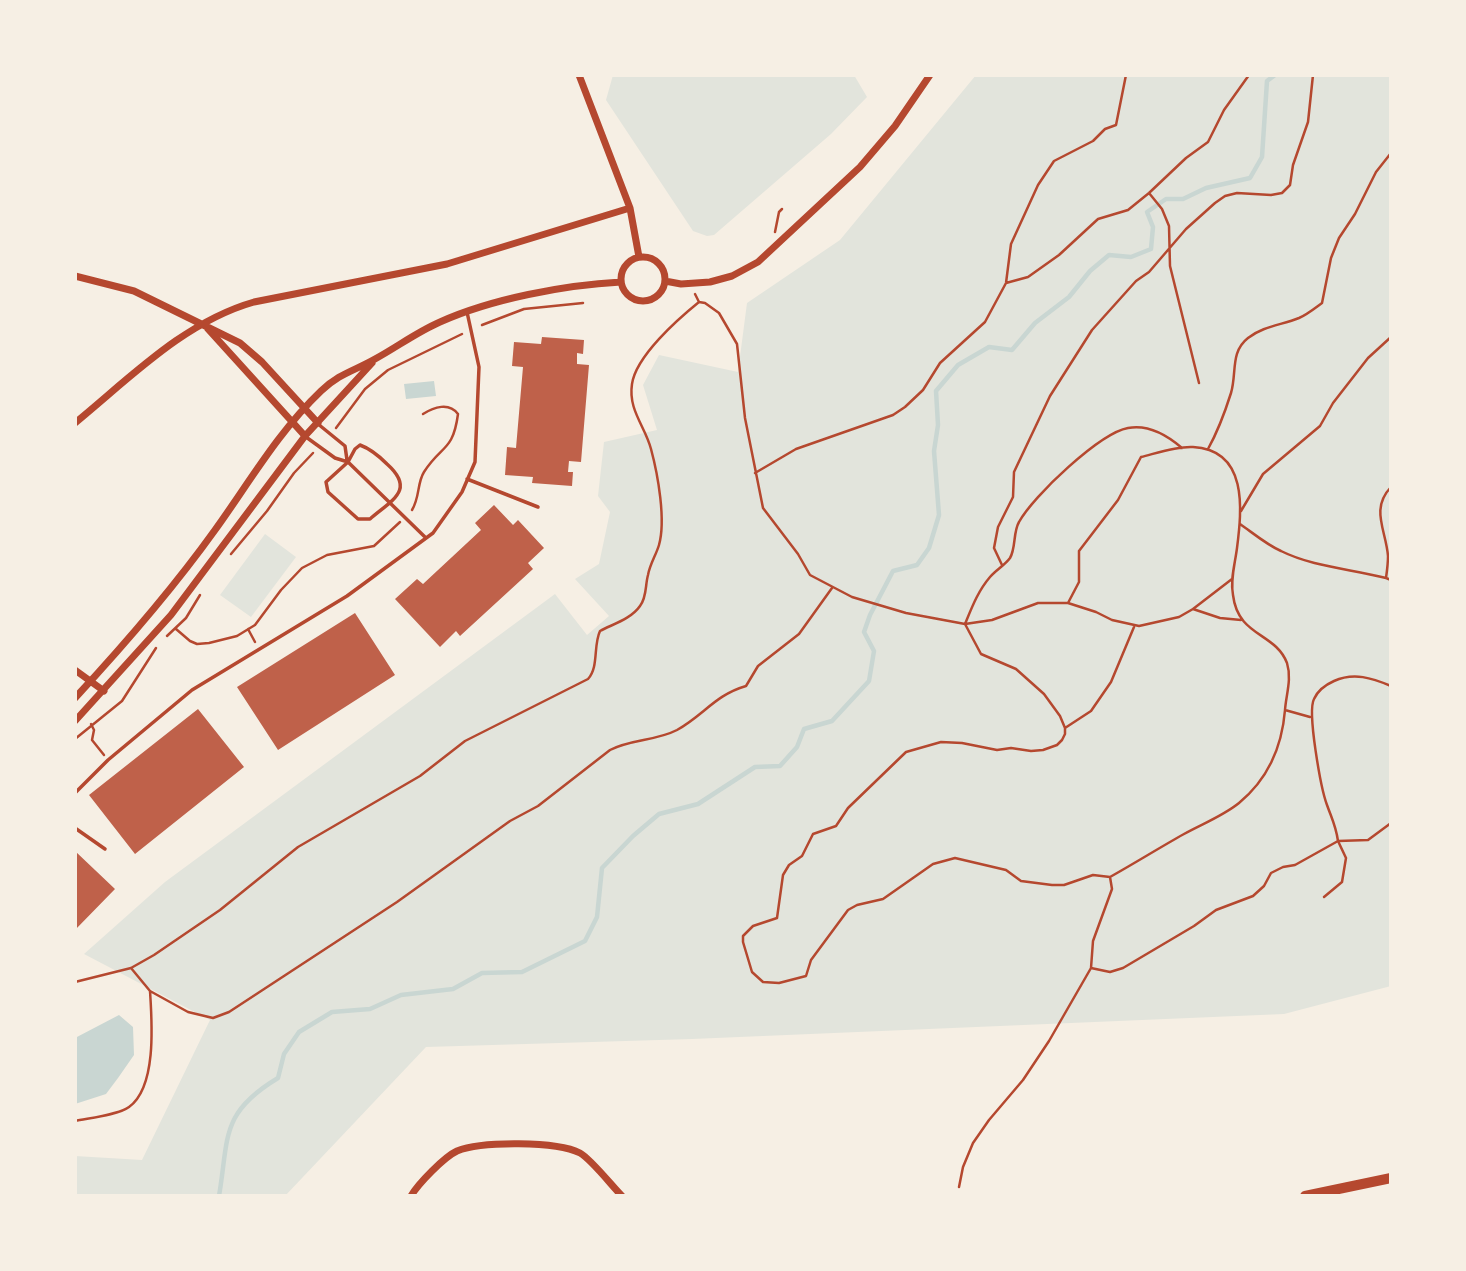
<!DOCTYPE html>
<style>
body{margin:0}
#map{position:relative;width:1466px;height:1271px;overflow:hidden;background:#f6efe4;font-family:"PT Sans Narrow",sans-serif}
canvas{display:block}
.frame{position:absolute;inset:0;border:77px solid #f6efe4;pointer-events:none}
</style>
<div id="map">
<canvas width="1466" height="1271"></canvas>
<div class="frame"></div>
</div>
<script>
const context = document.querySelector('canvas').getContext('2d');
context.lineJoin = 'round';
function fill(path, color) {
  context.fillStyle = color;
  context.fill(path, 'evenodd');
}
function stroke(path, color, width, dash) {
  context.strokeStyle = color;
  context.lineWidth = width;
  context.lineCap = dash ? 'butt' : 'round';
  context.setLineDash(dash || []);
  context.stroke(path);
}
const green = new Path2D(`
 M613,75H854L867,97L831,134L714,235L707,236L693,231L606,100Z
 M976,75H1391V986L1284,1014L692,1039L426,1047L285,1196H75V1156L142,1160L210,1020L84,954L165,882L555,594L587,635L609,616L575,579L599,564L610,512L598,496L604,442L657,430L643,385L659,355L738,372L747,303L840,240Z
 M265,534L296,557L251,617L220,595Z`);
const water = new Path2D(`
 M434,381L436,396L406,399L404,384Z
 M119,1015L133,1027L134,1055L118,1078L106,1094L75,1104V1038Z`);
const stream = new Path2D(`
 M219,1196C229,1137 220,1113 278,1078L284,1054L299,1032L332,1012L370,1009L401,995L453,989L482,973L522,972L585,941L597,917L602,868L633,836L659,814L698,804L755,767L780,766L797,747L804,729L832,721L869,681L874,651L864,632L870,615L893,571L917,565L929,548L939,515L934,451L938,425L936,391L958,365L989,347L1012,350L1035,323L1069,297L1090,271L1109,255L1131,257L1151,249L1153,227L1147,212L1166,199H1183L1206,188L1250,178L1262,157L1267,81L1275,75`);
const building = new Path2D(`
 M542,337L584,340L583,354L577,353V364L589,365L581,462L569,461L568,472H573L572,486L532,483L533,477L505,475L507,447L516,448L523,367L512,366L514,342L541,344Z
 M494,505L513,525L518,520L544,548L528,563L533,569L460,636L456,631L440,647L395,599L417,579L423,584L481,530L475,523Z
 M355,613L395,675L278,750L237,687Z
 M198,709L244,767L135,854L89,795Z
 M75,851L115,889L75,930Z`);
const path = new Path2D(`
 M1149,193L1162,209L1169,226L1170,266L1199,383
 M775,232L779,212L782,209
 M1006,283L1028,277L1059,255L1098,219L1128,210L1149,193L1186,158L1208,142L1224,110L1249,75
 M695,294L699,302L705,303L719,313L737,344L745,418L763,508L798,554L810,575L852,597L906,613L965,624L981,654L1016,669L1044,694L1060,716L1065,728V734L1062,740L1057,745L1043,750L1031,751L1011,748L997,750L962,743L941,742L906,752L848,808L836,826L813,834L802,856L789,865L783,875L777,918L753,926L743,936V942L752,972L763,982L779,983L806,976L811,960L848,910L857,905L883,899L933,864L955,858L1006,870L1021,881L1052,885H1064L1093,875L1110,877
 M482,325L524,309L583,303
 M336,428L365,389L388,370L462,334
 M1182,448C1167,435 1149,424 1128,428C1100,433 1033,496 1019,522C1013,532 1016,548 1010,558C1005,565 996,570 990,577C978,591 972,607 965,624L992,620L1038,603H1068L1096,612L1112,620L1139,626L1179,617L1193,609L1220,618L1241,620
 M1208,449C1218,431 1225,412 1231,393C1237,373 1230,352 1248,338C1263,326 1282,325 1299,318C1308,314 1315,308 1322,303L1331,258L1339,238L1355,214L1376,172L1391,153
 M755,473L796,449L893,415L905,407L923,390L940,363L985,322L1006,283L1011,244L1038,185L1054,161L1093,141L1105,129L1116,125L1126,75
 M1391,487C1370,509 1386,530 1388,556C1388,563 1387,571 1386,578L1391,580
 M412,510C420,497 417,483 424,472C441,445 453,452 458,414C449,402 434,407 423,414
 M1241,511L1263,474L1320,426L1333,403L1368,358L1391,337
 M1240,524C1253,533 1267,545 1281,551C1313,567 1352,569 1386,578
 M231,554L267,511L294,473L313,453
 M1002,565L994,548L998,527L1013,497L1014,472L1050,396L1092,330L1136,281L1149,272L1186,229L1215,203L1225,196L1237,193L1271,195L1282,193L1290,185L1293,165L1308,122L1313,75
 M1068,603L1079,582V551L1118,500L1141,457C1157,453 1177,446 1193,447C1248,450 1242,509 1237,548C1235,564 1230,580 1233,595C1238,637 1275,632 1287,663C1292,679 1286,695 1285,710C1282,747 1268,779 1239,803C1223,816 1202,824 1184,834C1159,848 1135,863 1110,877
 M1193,609L1232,579
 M176,629L190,641L197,644L209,643L237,636L255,625L281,590L302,568L327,555L374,546L400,522
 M248,629L255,642
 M167,636L186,618L200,595
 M1285,710L1310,717
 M91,724L94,730L92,740L104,755
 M1065,728L1091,711L1111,682L1134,627
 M75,739L122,701L156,648
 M1324,897L1342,882L1346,858L1338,841L1368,840L1391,823
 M131,968L150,991L188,1012L213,1018L229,1012L397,902L510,821L538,806L610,750C631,739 656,741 677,730C704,715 715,695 746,686L758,666L799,634L832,588
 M1091,968L1110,972L1123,968L1194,926L1216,910L1253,896L1264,886L1271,873L1283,867L1295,865L1338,841C1336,826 1332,819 1327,805C1321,789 1307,712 1314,699C1318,690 1325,685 1334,681C1354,672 1372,678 1391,686
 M75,982L131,968L154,955L220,910L298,847L420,776L465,741L588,679C599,667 593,646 600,631C613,624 631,619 640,606C647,597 645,586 648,575C650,564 656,555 659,545C666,520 658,475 651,449C645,426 628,410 632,384C636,356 678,319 699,302
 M75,1121C89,1118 118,1115 129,1107C157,1087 152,1022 150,991
 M959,1187L963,1167L973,1143L989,1120L1023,1080L1049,1041L1091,968L1093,941L1112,889L1110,877`);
const service = new Path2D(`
 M318,424L345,446L347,460
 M306,437L335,458L348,462L426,538
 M360,445C371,449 379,456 387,464C416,490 392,500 370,519H358L328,492L326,482L348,462L355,449Z
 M467,479L538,507
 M75,793L108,760L192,690L347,596L433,533L462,492L475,462L479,367L467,312
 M75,828L105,849`);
const minor = new Path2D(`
 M579,75L630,208L639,257
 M621 279a22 22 0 1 1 44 0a22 22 0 1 1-44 0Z
 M75,276L134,291L240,343L262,362L318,423
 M665,281L681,284L710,282L732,276L758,262L860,167L895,126L930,75
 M208,329L305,436
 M75,423C130,378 184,322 254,302L447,264L630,208
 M75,670L104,691
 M75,698C125,644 172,590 215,530C249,483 278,432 321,391C340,373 354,371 375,359C397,347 417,332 440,322C491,299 564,285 621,282
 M75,721L171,615L305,436L372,363
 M411,1196C418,1184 444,1157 457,1151C481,1141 557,1141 580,1153C591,1159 612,1186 622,1196`);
const secondary = new Path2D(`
 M1305,1196L1391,1178`);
fill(green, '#e2e4dc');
fill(water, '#c9d6d2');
stroke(stream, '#c9d6d2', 4.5);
fill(building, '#bf614a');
stroke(path, '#b5482f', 2.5);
stroke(service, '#b5482f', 3.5);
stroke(minor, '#b5482f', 7);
stroke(secondary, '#b5482f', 10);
</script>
